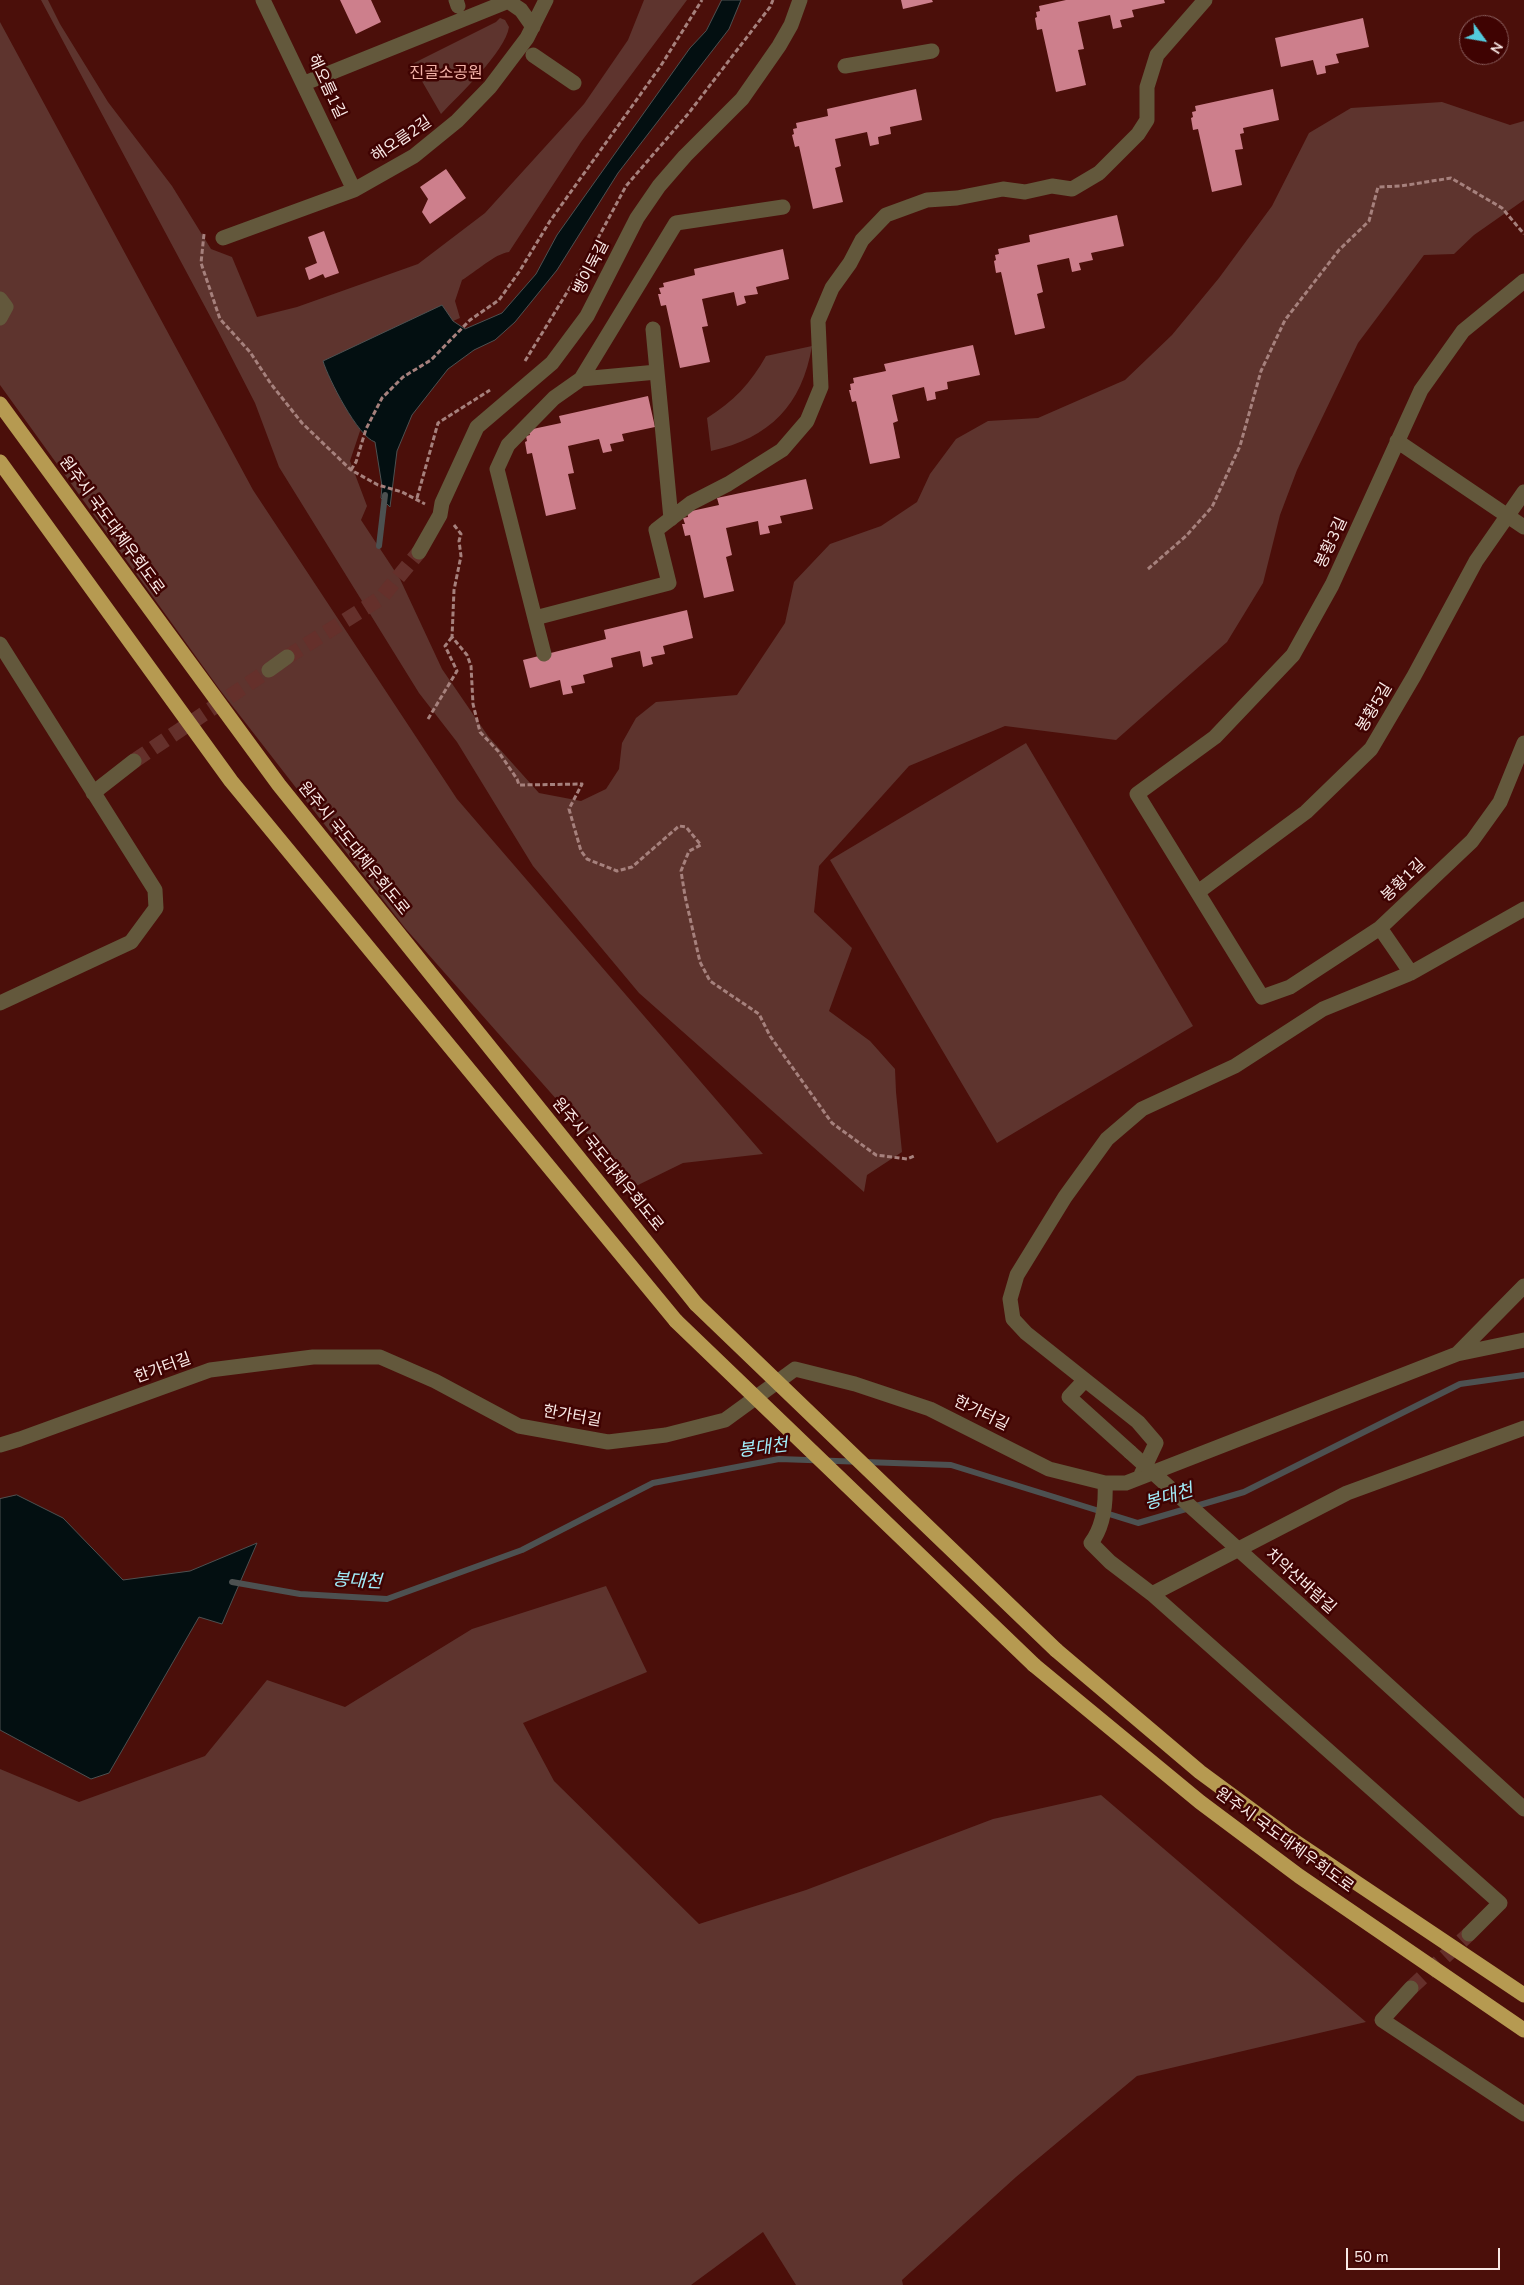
<!DOCTYPE html>
<meta charset="utf-8">
<style>
body{margin:0}
#map{position:relative;width:1524px;height:2285px;overflow:hidden;background:#4b0f0a;font-family:"Nunito Sans",sans-serif}
canvas{display:block}
.north{position:absolute;left:1459px;top:15px;width:50px;height:50px;box-sizing:border-box;background:#3f0302;border:1px solid #8a5f5e;border-radius:50%;rotate:122deg;font-size:14px;font-weight:700;line-height:20px;text-align:center;color:#faeae7}
.north::after{content:'';display:block;margin:auto;width:18px;height:22px;background:#53cadc;clip-path:polygon(50% 0,100% 100%,50% 72%,0 100%)}
.scale{position:absolute;left:1346px;top:2248px;width:154px;height:22px;box-sizing:border-box;border:2px solid #faeae7;border-top:0;padding-left:6px;font-size:15px;line-height:18px;white-space:nowrap;color:#faeae7;-webkit-text-stroke:4px #3f0302;paint-order:stroke}
</style>
<div id="map">
<canvas width="1524" height="2285"></canvas>
<div class="north">N</div>
<div class="scale">50 m</div>
</div>
<script>
const context = document.querySelector('canvas').getContext('2d');
context.lineJoin = 'round';
function fill(path, color) {
  context.fillStyle = color;
  context.fill(path, 'evenodd');
}
function stroke(path, color, width, dash) {
  context.strokeStyle = color;
  context.lineWidth = width;
  context.lineCap = dash ? 'butt' : 'round';
  context.setLineDash(dash || []);
  context.stroke(path);
}
function write(font, color, halo, rows, align = 'center') {
  context.font = font + ' "Nunito Sans","Noto Sans KR",sans-serif';
  context.lineWidth = 5;
  context.setLineDash([]);
  context.textBaseline = 'middle';
  context.strokeStyle = halo;
  context.fillStyle = color;
  for (const [text, x, y, turn = 0] of rows) {
    context.save();
    context.translate(x, y);
    context.rotate((+turn || 0) * Math.PI / 180);
    context.textAlign = isNaN(turn) ? turn : align;
    if (halo) context.strokeText(text, 0, 0);
    context.fillText(text, 0, 0);
    context.restore();
  }
}
const green = new Path2D(`
 M41,0H48L60,24L108,102L172,186L211,249L232,257L257,317L297,307L418,264L485,213L584,104L628,40L644,0H687L581,142L509,252C494,254 476,272 462,280L455,301L460,318L453,321L361,428L350,461L367,506L361,520L400,579L442,669L488,736L539,793L581,801L606,789L619,769L622,743L636,718L656,702L737,695L785,623L794,582L830,544L881,526L917,502L930,474L956,439L988,421L1038,418L1125,380L1172,335L1219,278L1272,206L1309,133L1351,108L1442,102L1510,125L1524,121V200L1474,235L1454,254L1424,255L1358,343L1297,470L1280,515L1263,583L1227,642L1116,740L1005,726L909,766L819,866L814,912L852,948L829,1011L870,1041L895,1069L896,1092L902,1152L867,1175L864,1192L639,993L533,866L457,742L419,693L279,467L255,403L218,331Z
 M500,18L505,20L509,27C505,52 459,95 441,114L412,64L496,22Z
 M0,22L253,490L457,799L763,1154L683,1163L634,1187L405,928L220,690L0,385Z
 M812,346C802,405 770,438 711,451L707,418C733,402 751,383 766,356Z
 M1026,743L1193,1026L997,1143L830,860Z
 M606,1586L647,1672L523,1723L554,1781L699,1924L806,1890L993,1819L1101,1795L1366,2022L1137,2076L1016,2177L902,2280L903,2285H796L763,2232L691,2285H0V1769L79,1802L205,1756L267,1680L345,1707L472,1629Z`);
const water = new Path2D(`
 M722,0H741L729,29L618,173L557,270L515,322L495,340L474,350L448,369L412,415L397,451L390,507L381,498L382,486L375,442C358,437 328,378 323,361L442,305L453,321L465,329L502,313L536,274L557,235L690,48L706,31Z
 M17,1495L63,1518L123,1580L190,1571L257,1543L222,1624L199,1617L109,1773L91,1779L0,1730V1499Z`);
const stream = new Path2D(`
 M379,546L385,495
 M232,1582L300,1594L387,1599L522,1550L653,1483L779,1459L951,1465L1138,1523L1244,1492L1460,1384L1524,1375`);
const building = new Path2D(`
 M340,0H371L381,22L356,34Z
 M901,0H932L933,2L903,9Z
 M1066,0H1164L1165,3L1132,10L1134,17L1120,20L1122,27L1113,29L1110,15L1078,22L1084,49L1078,50L1086,85L1056,92L1042,29L1037,30L1035,18L1037,17L1036,12L1040,11L1039,6Z
 M1363,18L1369,47L1336,54L1339,63L1325,66L1326,73L1317,75L1313,60L1281,67L1275,38Z
 M916,89L922,120L890,127L891,134L878,137L879,144L870,146L867,132L835,139L841,166L835,168L843,202L813,209L799,146L795,147L792,135L794,134L793,129L797,128L796,123L828,116L827,109Z
 M1273,89L1279,120L1243,128L1244,133L1240,134L1243,149L1235,150L1242,185L1212,192L1198,129L1193,130L1191,118L1193,117L1192,112L1196,111L1195,106Z
 M446,169L466,198L430,224L422,212L428,199L420,187Z
 M1117,215L1124,246L1091,253L1093,260L1079,263L1081,270L1072,272L1069,258L1037,265L1043,292L1037,294L1045,328L1015,335L1001,272L996,273L994,261L996,260L995,255L999,254L998,249L1030,242L1029,235Z
 M324,231L339,273L325,278L323,274L309,280L305,268L317,263L308,237Z
 M783,249L789,279L756,287L758,294L744,296L746,303L737,306L734,292L702,299L708,326L702,327L710,362L680,368L666,305L661,306L658,294H661L659,288L664,287L663,283L695,275L694,269Z
 M973,345L980,375L947,382L948,389L935,392L936,399L927,401L924,387L892,395L898,421L893,423L900,458L870,464L856,401L852,402L849,390H851L850,384L854,383L853,378L886,371L884,364Z
 M648,396L655,427L622,434L624,441L610,444L612,451L603,453L599,439L568,446L574,473L568,474L576,509L546,516L532,453L527,454L525,442L527,441L526,436L530,435L528,430L561,423L559,416Z
 M806,479L813,509L780,516L782,523L768,526L770,533L760,535L758,521L726,528L732,555L726,557L734,591L704,598L690,535L685,536L682,524H685L683,518L688,517L687,512L719,505L717,498Z
 M687,610L693,638L663,646L665,654L651,657L653,664L643,667L640,651L611,658L613,667L583,675L585,683L571,686L573,693L563,695L560,680L530,688L523,660L606,639L604,630Z`);
const minorTunnel = new Path2D(`
 M287,657L381,598L419,552
 M134,761L269,670
 M1411,1988L1469,1934`);
const path = new Path2D(`
 M204,234L201,263L220,319L250,352L271,384L302,423L351,470L378,485L402,492L425,504
 M525,361L582,268L626,186L688,114L770,7L773,0
 M351,470L356,462L366,429L382,398L403,377L431,360L470,320L499,300L519,272L550,221L660,67L702,0
 M417,498L438,423L490,390
 M454,525L461,534L459,541L461,556L454,590L452,637L467,655L471,666L473,704L480,732L498,751L517,779L519,785L582,784L569,809L581,851L587,859L617,871L632,867L679,826L686,827L701,845L689,851L681,871L685,896L700,962L710,981L759,1014L770,1036L832,1123L876,1155L907,1159L916,1155
 M1148,569L1186,536L1212,507L1240,446L1261,371L1285,320L1339,250L1369,221L1378,187L1401,186L1451,178L1502,208L1524,234
 M428,719L457,671L445,646L452,637`);
const minor = new Path2D(`
 M263,0L354,190
 M456,0L458,6
 M508,1L521,10L533,27
 M533,55L574,83
 M845,66L932,51
 M305,83L511,0
 M223,238L354,190L414,156L457,121L490,87L527,38L546,0
 M1524,281L1463,331L1421,390L1332,585L1293,655L1215,737L1137,794L1262,997L1290,987L1380,928L1472,841L1500,802L1524,743
 M0,299L6,307L0,318
 M653,329L671,519
 M581,379L657,372
 M1397,441L1524,527
 M419,552L440,515L442,503L477,427L552,363L587,316L637,218L659,186L685,156L742,99L779,46L791,25L800,0
 M535,618L669,583L656,530L691,503L728,484L782,450L807,421L821,387L818,321L832,288L850,263L862,240L886,215L927,200L957,198L1003,189L1025,192L1052,186L1072,189L1099,173L1138,134L1147,120V87L1157,55L1205,0
 M0,644L155,890L156,908L131,942L0,1003
 M544,654L497,469L508,445L554,398L581,379L676,223L783,207
 M269,670L287,657
 M93,793L134,761
 M1198,892L1306,812L1371,749L1414,676L1476,561L1524,492
 M1380,928L1411,973
 M1457,1354L1524,1286
 M1085,1380L1069,1397L1130,1452
 M0,1445L20,1439L210,1370L313,1357H380L435,1381L519,1426L608,1442L666,1435L725,1420L795,1369L855,1384L930,1409L1049,1469L1105,1483H1126L1457,1354L1524,1340
 M1140,1477L1156,1443L1138,1422L1026,1333L1013,1319L1010,1299L1017,1275L1065,1197L1107,1139L1142,1109L1235,1066L1323,1009L1411,973L1524,909
 M1105,1483C1106,1503 1103,1527 1091,1543L1110,1562L1152,1594L1347,1493L1524,1428
 M1152,1594L1500,1903L1469,1934
 M1299,1604L1524,1809
 M1411,1988L1382,2020L1524,2114`);
const highway = new Path2D(`
 M0,404L279,785L696,1304
 M0,462L231,781L676,1321
 M1056,1650L1200,1772L1291,1839L1524,1995
 M1034,1665L1200,1802L1299,1876L1524,2030`);
const minorBridge = new Path2D(`
 M1130,1452L1299,1604`);
const highwayBridge = new Path2D(`
 M696,1304L1056,1650
 M676,1321L1034,1665`);
const parkNames = [
 ["진골소공원",446,74]
];
const streetNames = [
 ["해오름1길",326,87,65],
 ["해오름2길",402,140,-34],
 ["뱅이둑길",592,268,-63],
 ["원주시 국도대체우회도로",111,526,54],
 ["봉황3길",1332,543,-65],
 ["봉황5길",1375,708,-59],
 ["원주시 국도대체우회도로",353,849,51],
 ["봉황1길",1404,881,-44],
 ["원주시 국도대체우회도로",607,1165,51],
 ["한가터길",163,1369,-20],
 ["한가터길",981,1414,26],
 ["한가터길",572,1417,10],
 ["치악산바람길",1300,1582,42],
 ["원주시 국도대체우회도로",1284,1841,36]
];
const waterNames = [
 ["봉대천",763,1449,-7],
 ["봉대천",1169,1498,-17],
 ["봉대천",357,1582,3]
];
fill(green, '#5e342e');
fill(water, '#030f11');
stroke(water, '#4d5151', 1);
stroke(stream, '#4d5151', 6);
fill(building, '#cd7f8c');
stroke(minorTunnel, '#65302b', 15, [15, 8]);
stroke(path, '#a6817d', 3, [5, 2.5]);
stroke(minor, '#63583c', 15);
stroke(highway, '#b69a51', 15);
stroke(minorBridge, '#63583c', 15);
stroke(highwayBridge, '#b69a51', 15);
write('16px', '#f6b5ab', '#3f0302', parkNames);
write('16px', '#faeae7', '#3f0302', streetNames);
write('italic 18px', '#a1edfa', '#3f0302', waterNames);
</script>
